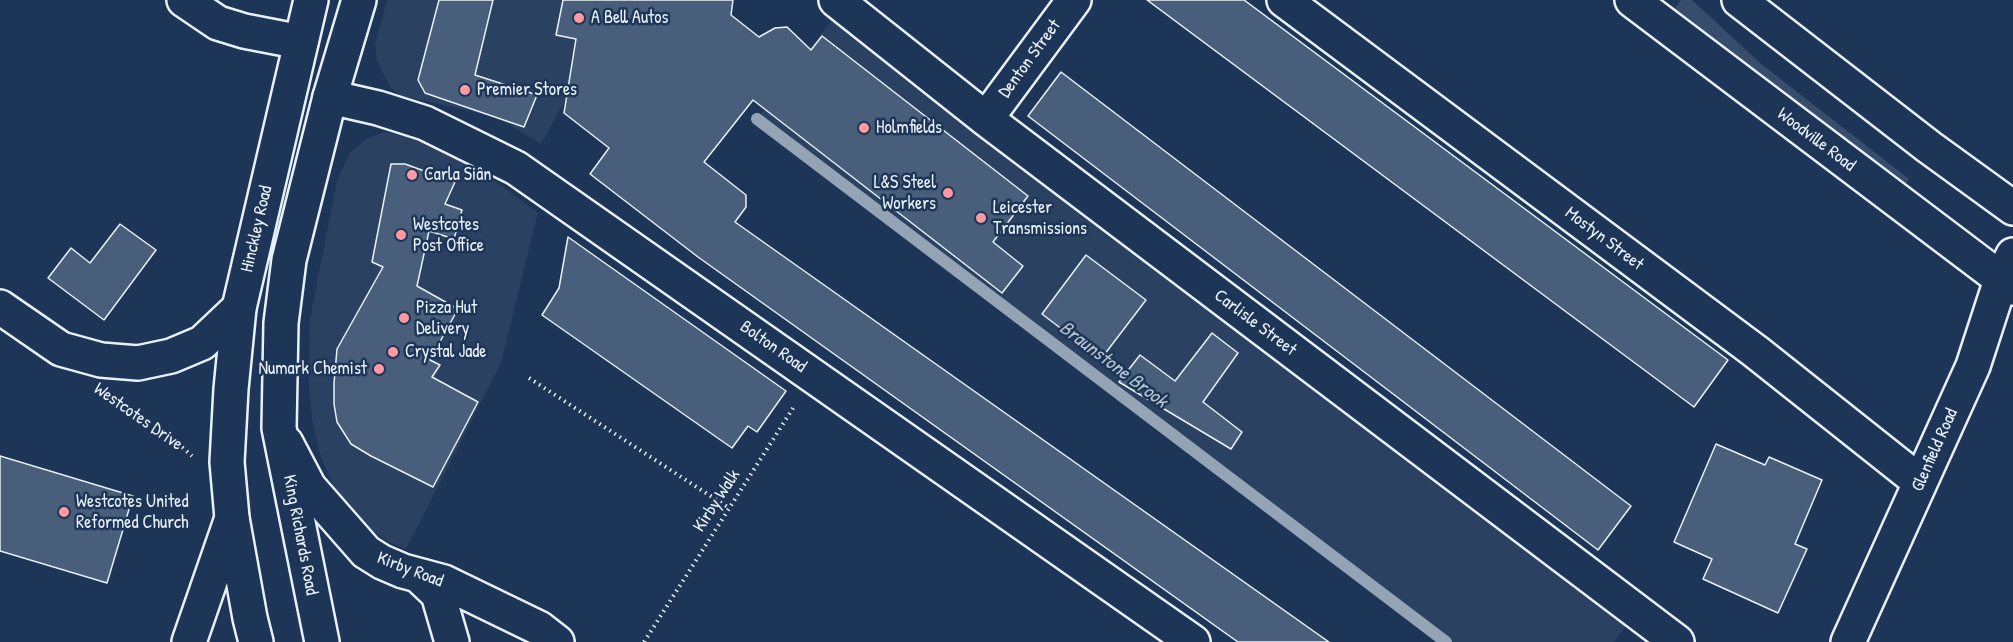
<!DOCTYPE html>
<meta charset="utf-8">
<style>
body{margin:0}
canvas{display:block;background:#1d3557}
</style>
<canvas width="2013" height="642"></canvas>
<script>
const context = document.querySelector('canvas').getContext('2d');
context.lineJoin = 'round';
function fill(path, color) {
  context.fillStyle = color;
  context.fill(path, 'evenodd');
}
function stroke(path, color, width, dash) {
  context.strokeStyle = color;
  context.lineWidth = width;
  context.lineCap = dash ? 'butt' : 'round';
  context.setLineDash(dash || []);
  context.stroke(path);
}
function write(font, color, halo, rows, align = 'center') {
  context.font = font + ' "Patrick Hand",sans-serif';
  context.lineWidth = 5;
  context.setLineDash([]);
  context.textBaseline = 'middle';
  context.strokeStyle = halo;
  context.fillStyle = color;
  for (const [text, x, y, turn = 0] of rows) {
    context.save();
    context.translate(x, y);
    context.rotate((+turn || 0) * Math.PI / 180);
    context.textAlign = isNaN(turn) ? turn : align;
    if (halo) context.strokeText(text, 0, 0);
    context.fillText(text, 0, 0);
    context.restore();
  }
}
const built = new Path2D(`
 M387,0H628L590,70L560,109L541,144L497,117L402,96L391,88L377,61L375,44Z
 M843,5L1636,612L1614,642H1446L757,119Z
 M384,132L410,136L456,153L538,213L501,363L406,549L389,542L355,519L334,488L319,451L312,419L309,382L310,319L337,181L350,153L366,139Z`);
const green = new Path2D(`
 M1681,0H1692L1760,63L1909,179L1902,189L1670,15Z`);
const stream = new Path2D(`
 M757,119L1446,642`);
const building = new Path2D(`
 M439,0H493L475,75L537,95L524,127L425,93L418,80Z
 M563,0H733L731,15L759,37L775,28L787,27L811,50L822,36L1028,196L993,242L1023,266L1002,293L753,100L704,162L746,195V207L735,222L1329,642H1238L698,257L590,174L609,148L564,113L576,39L556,35Z
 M1147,0H1244L1728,360L1694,407Z
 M1061,72L1631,506L1598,550L1028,116Z
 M391,164H405L455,182L445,204L462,210L454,239L429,231L417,286L458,309L430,360L440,365L432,377L478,402L433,487L371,456L351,444L337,422L334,404V383L337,349L383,267L372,262Z
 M120,224L156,250L104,320L48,278L71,248L90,263Z
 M568,237L786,391L757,432L748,426L732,448L542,315L559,288Z
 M1086,255L1146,300L1101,359L1042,314Z
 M1212,333L1238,353L1203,402L1242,432L1231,449L1119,382L1140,355L1175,381Z
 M1716,444L1765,465L1769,457L1822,480L1795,544L1807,549L1778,613L1703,579L1712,559L1674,542Z
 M0,456L133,496L107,583L0,551Z`);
const path = new Path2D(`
 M529,378L729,508
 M108,397L119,406L165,432L192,456
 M644,642L795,405`);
const minor = new Path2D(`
 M184,0L218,23L244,31L301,42
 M836,0L986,119L1677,642
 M1284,0L1755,351L1920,482
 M1632,0L2013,288
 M1739,0L1929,147L2013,208
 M330,97L378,108L425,123L516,168L1193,642
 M986,119L1074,0
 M0,307L61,349L101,360L138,363L171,356L202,343L239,308
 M286,443L309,487L366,552L382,562L403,571L444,582L539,628L557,642
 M419,576L438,594L452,642
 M189,642L232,518
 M1848,642L1973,366L2001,280L2013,255`);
const major = new Path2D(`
 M256,642L250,618L232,518L227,462L231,389L239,308L311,0
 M322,642L279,428L281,323L289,260L330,97L359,0`);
const markers = [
 [579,18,6,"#ff9aa2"],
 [465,90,6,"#ff9aa2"],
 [864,128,6,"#ff9aa2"],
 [412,175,6,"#ff9aa2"],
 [948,193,6,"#ff9aa2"],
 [981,218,6,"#ff9aa2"],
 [401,235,6,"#ff9aa2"],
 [404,318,6,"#ff9aa2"],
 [393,352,6,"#ff9aa2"],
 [379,369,6,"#ff9aa2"],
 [64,512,6,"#ff9aa2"]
];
const poiNames = [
 ["A Bell Autos",591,18],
 ["Premier Stores",477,90],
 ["Holmfields",876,128],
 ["Carla Siân",424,175],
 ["L&S Steel",936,183,"right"],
 ["Workers",936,204,"right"],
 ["Leicester",993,208],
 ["Transmissions",993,229],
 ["Westcotes",413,225],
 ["Post Office",413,246],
 ["Pizza Hut",416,308],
 ["Delivery",416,329],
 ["Crystal Jade",405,352],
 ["Numark Chemist",367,369,"right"],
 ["Westcotes United",76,502],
 ["Reformed Church",76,523]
];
const streetNames = [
 ["Denton Street",1030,59,-54],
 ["Woodville Road",1816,140,37],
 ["Hinckley Road",257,229,-77],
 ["Mostyn Street",1604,239,37],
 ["Carlisle Street",1255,323,37],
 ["Bolton Road",773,347,35],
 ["Westcotes Drive",138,417,35],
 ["Glenfield Road",1935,450,-66],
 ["Kirby Walk",717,501,-57],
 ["King Richards Road",300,535,79],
 ["Kirby Road",410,570,21]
];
const waterNames = [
 ["Braunstone Brook",1113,365,37]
];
fill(built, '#2a4162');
fill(green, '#374d6c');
stroke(stream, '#95a4b5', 12);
fill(building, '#495e7a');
stroke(building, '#e8f1f8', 1.5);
stroke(minor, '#e8f1f8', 38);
stroke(major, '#e8f1f8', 38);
stroke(path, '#e8f1f8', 4, [1.5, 4.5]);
stroke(minor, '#1d3557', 33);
stroke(major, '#1d3557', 33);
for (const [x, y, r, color] of markers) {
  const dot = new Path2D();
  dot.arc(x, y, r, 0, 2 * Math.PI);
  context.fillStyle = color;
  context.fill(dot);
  stroke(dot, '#1d3557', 2);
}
write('18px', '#e8f1f8', '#1d3557', poiNames, 'left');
write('18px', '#e8f1f8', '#1d3557', streetNames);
write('italic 20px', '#b7c4d1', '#1d3557', waterNames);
</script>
